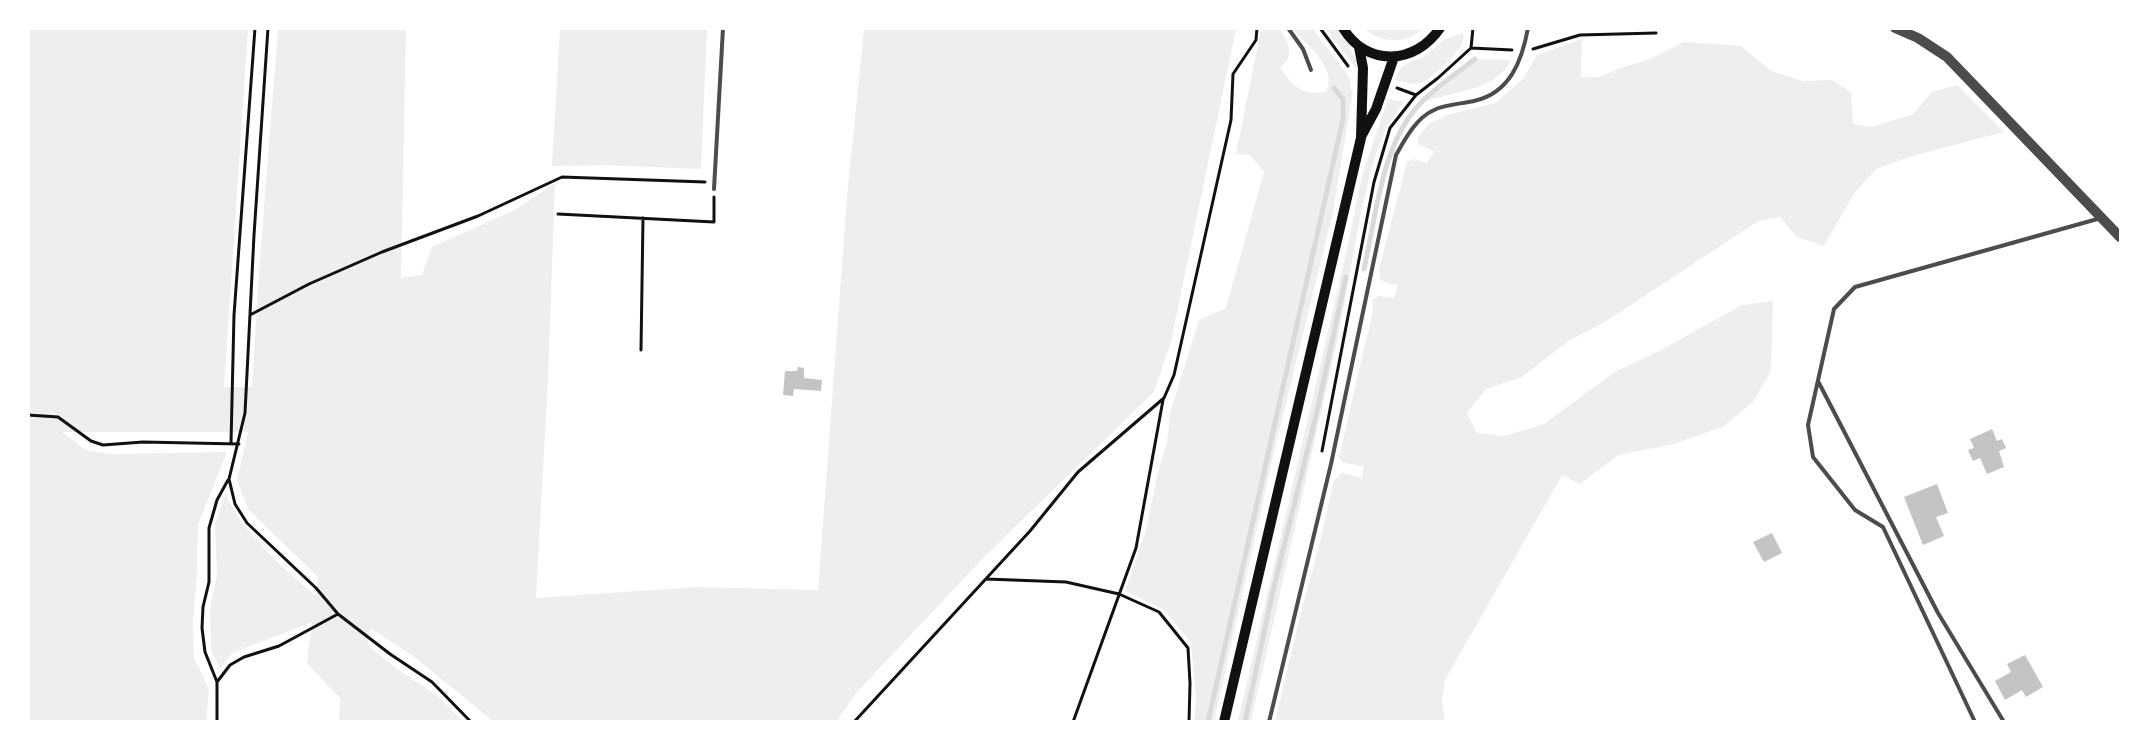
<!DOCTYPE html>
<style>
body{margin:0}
#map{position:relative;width:2149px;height:750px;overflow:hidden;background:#fff;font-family:Arial,sans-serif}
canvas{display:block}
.frame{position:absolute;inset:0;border:30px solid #fff;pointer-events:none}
</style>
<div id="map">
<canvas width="2149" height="750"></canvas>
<div class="frame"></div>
</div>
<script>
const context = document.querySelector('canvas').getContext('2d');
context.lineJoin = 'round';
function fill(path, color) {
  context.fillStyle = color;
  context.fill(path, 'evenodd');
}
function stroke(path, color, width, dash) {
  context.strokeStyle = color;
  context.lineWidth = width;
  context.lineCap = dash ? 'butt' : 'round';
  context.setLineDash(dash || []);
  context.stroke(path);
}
const green = new Path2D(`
 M28,29H248L224,387H252L259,271L278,29H406L401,278L422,275L432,247L515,210L555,183L548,379L536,598L698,587L818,590L847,197L864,29H1236L1171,341L1154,392L984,557L857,692L836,722L493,721L413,656L370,628L368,646L396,668L435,694L463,721H339L340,698L307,663L312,622L232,653L220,669L211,650L210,608L217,575L215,525L226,492C231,519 292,579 316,595L318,577L248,509L237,480L248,432H62L86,450L110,454L227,452L198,525L197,572L193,621L194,658L209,689L206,721H29Z
 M560,29H707L701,169L600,165L552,166Z
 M1261,29C1266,29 1273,27 1277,28C1281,30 1282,33 1284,36C1290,48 1293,59 1280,67C1293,87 1301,95 1326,92C1338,68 1307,45 1293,29H1313L1349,77L1351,90L1353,91L1333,212L1275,448L1214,721H1194L1196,699L1191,642L1164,610L1125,591L1146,530L1157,476L1167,442L1170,413L1199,320L1226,308L1264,172L1250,155L1236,154Z
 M1326,29H1337L1357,60L1356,69Z
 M1364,29H1423C1404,45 1383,43 1364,29Z
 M1464,33L1462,44L1450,60L1425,82L1413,84L1395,80L1400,69L1409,62L1424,57L1445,39Z
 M1582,39L1581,77H1599L1623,67L1648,60L1684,42L1741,46L1771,71L1803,81L1832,80L1851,92L1853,124L1872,127L1913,114L1932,92L1957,85L2004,132L1912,156L1876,169L1855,192L1824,246L1797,237L1780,217L1758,221L1605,322L1568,341L1522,377L1486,389L1467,413L1477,433L1504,436L1544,424L1615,372L1659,351L1742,305L1773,301L1771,371L1753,402L1724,426L1674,444L1618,455L1580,484L1562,475L1445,680L1442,700L1445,721H1275L1302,608L1318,550L1334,480L1342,473L1362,478L1364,467L1342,462L1339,457L1372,315L1373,299L1380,296L1394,298L1398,285L1386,283L1380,279L1379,269L1407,162L1413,159L1426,163L1435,152L1418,144V137L1429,124L1447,115L1495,103L1523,79L1537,55Z
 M1471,59L1511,60C1496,91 1457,90 1428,101L1424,97Z
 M1388,99L1404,102L1387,126L1375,156L1361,212L1337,342L1251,721H1238L1345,258L1363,172Z`);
const stream = new Path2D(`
 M1364,269C1376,217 1381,147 1418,106C1434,88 1456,74 1475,59
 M1208,722L1343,119V99L1334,88
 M1245,722L1273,591L1317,411L1346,277`);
const building = new Path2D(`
 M798,367L804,368V378L822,380L821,391L794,389L793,396L783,395L785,371H797Z
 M1992,429L1997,441L2002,439L2006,448L1999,451L2004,467L1987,474L1980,458L1973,461L1968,450L1974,448L1970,439Z
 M1937,484L1948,513L1936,517L1944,536L1923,545L1904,497Z
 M1772,533L1782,553L1764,562L1753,542Z
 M2025,655L2043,687L2026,697L2022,690L2005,700L1995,681L2011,672L2007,664Z`);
const path = new Path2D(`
 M1320,28L1348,66
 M1473,28L1471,48L1512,50
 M1533,49L1580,35L1656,33
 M1397,88L1416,95
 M558,214L714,222V197
 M250,315L309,284L382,252L478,216L562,177L705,182
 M641,350L643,218
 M28,415L58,417L91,441L103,445L143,442L239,444
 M231,443L234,315L255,28
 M1322,451L1374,182L1390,128L1416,95L1438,78L1471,48
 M986,579L1066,582L1119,594L1159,612L1188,648L1190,683L1189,722
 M338,614L390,654L432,682L471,722
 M217,682L230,665L244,657L279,646L338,614L316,588L247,523L235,504L229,479L245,413L254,235L268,28
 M217,722V682L205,652L202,628L203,607L209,582V528L217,500L228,480
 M854,722L1030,531L1078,472L1164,398L1174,375L1231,120L1233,74L1256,40L1257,28
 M1073,722L1136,548L1163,400`);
const service = new Path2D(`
 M1288,28L1303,49L1311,70
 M714,189L723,28
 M1819,383L1938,613L2004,722
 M1269,722L1331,464L1396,155C1405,139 1416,118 1434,110C1446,104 1461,104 1474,101C1510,93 1522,61 1528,28
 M1975,722L1883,527L1855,510L1813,457L1808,425L1834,309L1855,287L2101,218`);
const tertiary = new Path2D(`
 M1895,28L1918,38L1947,57L2120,237`);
const secondary = new Path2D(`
 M1343,28C1367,68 1416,64 1440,28
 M1362,135L1376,109L1394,57
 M1224,722L1361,138L1363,68L1359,47`);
fill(green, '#eee');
stroke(stream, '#d9d9d9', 5);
fill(building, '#c4c4c4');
stroke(path, '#111', 3);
stroke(service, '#4c4c4c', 4);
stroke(tertiary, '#4c4c4c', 10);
stroke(secondary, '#111', 10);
</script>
